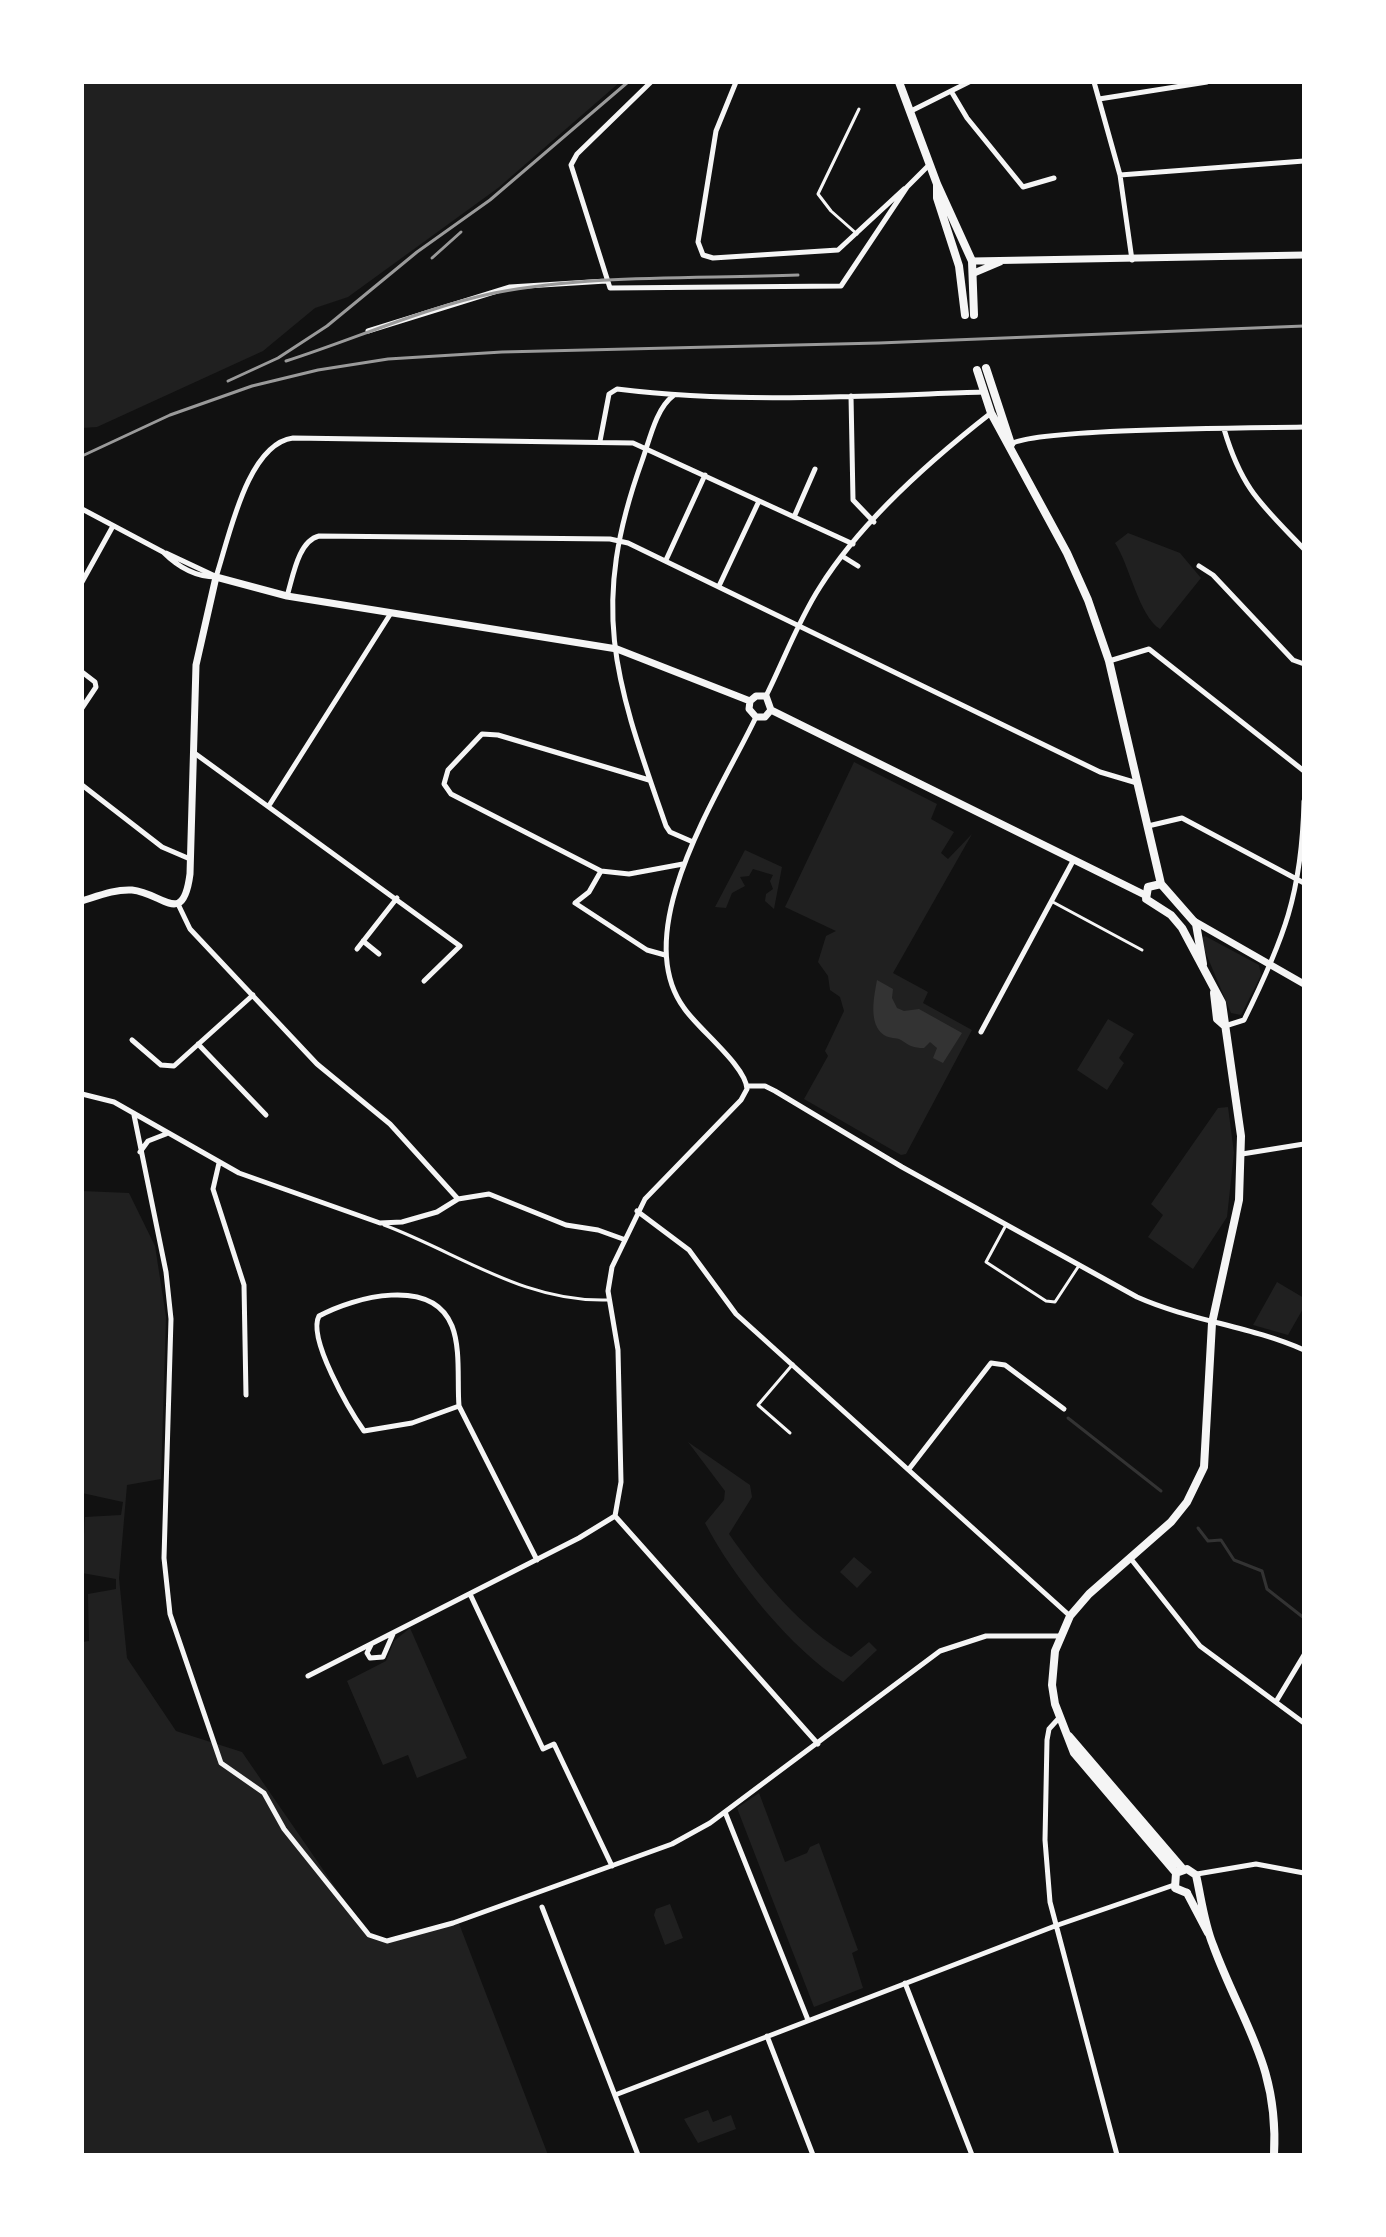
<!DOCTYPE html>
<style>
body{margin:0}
#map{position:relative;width:1386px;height:2237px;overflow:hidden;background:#111;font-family:"Sofia Sans Condensed",sans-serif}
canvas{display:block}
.frame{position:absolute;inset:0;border:84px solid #fff;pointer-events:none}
</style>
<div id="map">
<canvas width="1386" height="2237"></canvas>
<div class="frame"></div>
</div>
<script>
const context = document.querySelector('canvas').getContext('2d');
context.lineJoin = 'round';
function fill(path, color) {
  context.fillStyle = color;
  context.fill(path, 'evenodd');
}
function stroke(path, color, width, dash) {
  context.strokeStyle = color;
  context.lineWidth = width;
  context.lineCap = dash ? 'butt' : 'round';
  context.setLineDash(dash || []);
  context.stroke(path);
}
const green = new Path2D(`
 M82,82H620L498,188L348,297L315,308L263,351L97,427L82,428Z
 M1128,533L1180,553L1201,578L1160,629C1139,616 1130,566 1115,543Z
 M854,762L937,804L931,819L954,832L941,853L948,859L972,834L893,973L928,992L923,1003L972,1030L906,1154L901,1155L804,1099L828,1056L825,1051L844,1011L840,997L830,990L828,976L818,962L826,936L836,931L785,907Z
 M745,850L782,867L774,909L765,901L766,894L773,889L770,881L773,875L753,869L749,876L740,877L745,886L732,893L726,908L715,907Z
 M1205,936L1259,965L1261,975L1241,1015L1231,1013L1202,944V938Z
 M1108,1019L1134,1034L1119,1058L1124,1063L1107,1090L1077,1070Z
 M1228,1107L1234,1153L1227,1217L1193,1269L1148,1237L1163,1215L1151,1204L1218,1108Z
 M82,1191L129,1193L155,1246L166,1317L161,1479L127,1485L119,1578L127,1658L176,1731L242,1752L364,1929L381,1940L458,1921L548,2155H82V1642L89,1641L88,1594L116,1589V1579L82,1573L85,1517L121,1515L123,1502L82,1493Z
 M1277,1282L1304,1298V1307L1288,1335L1253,1325Z
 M688,1442L750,1485L752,1497L729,1534C761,1580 802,1629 851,1657L869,1642L877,1650L843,1682C791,1649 733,1577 705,1523L724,1500L725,1491Z
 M854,1557L872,1572L857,1588L840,1572Z
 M410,1628L467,1758L417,1778L408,1755L383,1765L347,1681L386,1661L394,1641Z
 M759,1793L785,1862L807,1853L810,1847L819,1843L858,1950L852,1953L863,1988L814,2007L737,1808Z
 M670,1904L683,1938L665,1945L654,1915L656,1909Z
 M708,2110L713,2122L731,2115L736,2129L698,2143L684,2119Z`);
const water = new Path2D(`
 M877,980L893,989L892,998L897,1008L904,1011L919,1009L962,1033L943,1063L933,1058L937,1048L930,1042L924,1048C913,1048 910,1046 901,1040C896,1037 890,1039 884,1035C868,1024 874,997 877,980Z`);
const stream = new Path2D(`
 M1068,1418L1161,1491
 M1198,1528L1208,1541L1221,1540L1234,1560L1262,1571L1267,1589L1304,1618`);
const service = new Path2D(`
 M857,234L831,211L818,194L859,109
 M1051,901L1142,950
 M384,1225C459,1253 525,1303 609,1300
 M1006,1225L986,1262L1046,1301L1055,1302L1078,1267
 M790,1433L758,1405L793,1364`);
const minor = new Path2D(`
 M651,82L577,154L571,165L610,288L841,286L907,187L929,165
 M736,82L716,131L698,242L703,255L713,258L838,250L904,189
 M1094,82L1120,175L1132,260
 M951,91L967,118L1023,187L1054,178
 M1099,99L1207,82
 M911,111L969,82
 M1120,175L1304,161
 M368,331L510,287L606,281
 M673,396C656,408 649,442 642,461C588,611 616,682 666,826L670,832L693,842
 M851,396L853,500L874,522
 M1224,429C1242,490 1262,505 1304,549
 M600,441L609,394L617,389C738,404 861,396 983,392
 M1011,444C1036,428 1259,428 1304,427
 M82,509L163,552C177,566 195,577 216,577
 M794,517L815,469
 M166,553L215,576
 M842,556L858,566
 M666,560L705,475
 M1199,566L1213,575L1293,660L1304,664
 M216,577C229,538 247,444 293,438L633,443L853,544
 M82,582L113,526
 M719,586L759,501
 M287,596C293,577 298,541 319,536L610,539L628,543L1100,772L1137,783
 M1109,661L1149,649L1304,771
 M82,672L95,682L96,687L82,708
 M766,696C784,660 798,621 820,587C860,523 932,459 991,413
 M193,752L460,946L424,981
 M82,785L162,847L190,859
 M270,804L391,613
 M1148,826L1182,818L1304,883
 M601,871L451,794L444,784L448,770L482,734L498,735L649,780
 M178,904L190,929L317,1064L390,1124L458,1199
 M363,941L379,954
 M357,949L397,898
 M665,955L647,950L575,903L589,892L601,871L629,874L683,864
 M1225,1026L1244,1020C1284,939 1302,893 1304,801
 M981,1032L1073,861
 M132,1040L161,1065L174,1066L253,995
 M198,1044L266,1115
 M748,1086H765L775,1091L902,1167L1137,1297C1191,1321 1250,1326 1304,1350
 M82,1094L114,1102L239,1173L380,1223L402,1222L437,1212L458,1199L489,1194L566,1225L598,1230L623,1239
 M134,1115L166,1272L171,1319L164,1558L170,1614L221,1763L264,1793L284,1829L369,1935L387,1941L453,1923L672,1844L710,1823L940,1651L986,1636H1060
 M140,1152L148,1141L166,1134
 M1242,1154L1304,1144
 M219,1163L213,1189L244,1285L246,1395
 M637,1211L689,1250L736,1314L1070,1616
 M459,1406C457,1382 461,1349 452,1326C432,1276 354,1297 319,1316C307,1338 350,1411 364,1431L412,1423L459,1406L537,1560
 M909,1469L991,1363L1005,1365L1064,1409
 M615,1516L818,1744
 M1131,1559L1200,1646L1304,1723
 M470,1594L543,1749L554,1744L612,1866
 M371,1645L367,1653L370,1658L383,1657L393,1634
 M308,1676L579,1538L615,1516L621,1482L618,1350L608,1291L612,1267L645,1199L741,1100L747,1089C746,1066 698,1029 684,1008C627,930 721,791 756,717
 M1277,1700L1304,1655
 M1059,1718L1049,1729L1047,1740L1045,1840L1050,1902L1117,2155
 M725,1812L808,2020
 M1197,1874L1256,1864L1304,1873
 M542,1907L638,2155
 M905,1983L972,2155
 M767,2036L813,2155
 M615,2095L1055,1926L1174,1885`);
const tertiary = new Path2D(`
 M972,261L1304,255
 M974,273L1000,262
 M750,701L749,709L756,717H765L771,710
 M750,701L756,696H766L771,710
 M771,710L1145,895
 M82,901C98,896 115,889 132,890C163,893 183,928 190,874L196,665L216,577L287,596L617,649L750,701
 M1194,921L1304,984`);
const secondary = new Path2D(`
 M899,82L937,184L972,261L974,315
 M937,184V198L959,266L965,315
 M986,368L1011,444
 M977,370L991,413L1067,553L1088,600L1109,661L1161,884L1196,924L1203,964
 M1161,884L1148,887L1146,899L1171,915L1182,928L1222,1003L1241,1136L1239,1200L1212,1323L1204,1467L1187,1502L1171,1522L1089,1594L1070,1616L1055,1651L1052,1685L1055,1704L1074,1753L1176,1873
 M1214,993L1217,1019L1225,1026
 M1069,1736L1183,1869
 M1176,1873L1187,1869L1196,1875C1201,1897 1204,1923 1213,1945C1242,2024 1279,2065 1274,2155
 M1176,1873L1175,1888L1187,1893
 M1187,1893L1208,1933`);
const rail = new Path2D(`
 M432,258L461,232
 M286,361C355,339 423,308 494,293C591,274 699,279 798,275
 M228,381L278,358L327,326L417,252L490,200L628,82
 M82,456L170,415L252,386L318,370L388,359L502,352L879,343L1304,326`);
fill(green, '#202020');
fill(water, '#333');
stroke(stream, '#333', 3);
stroke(service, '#f5f5f5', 3);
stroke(minor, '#f5f5f5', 5);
stroke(tertiary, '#f5f5f5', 7);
stroke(secondary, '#f5f5f5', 8);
stroke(rail, '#9a9a9a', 3);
</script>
